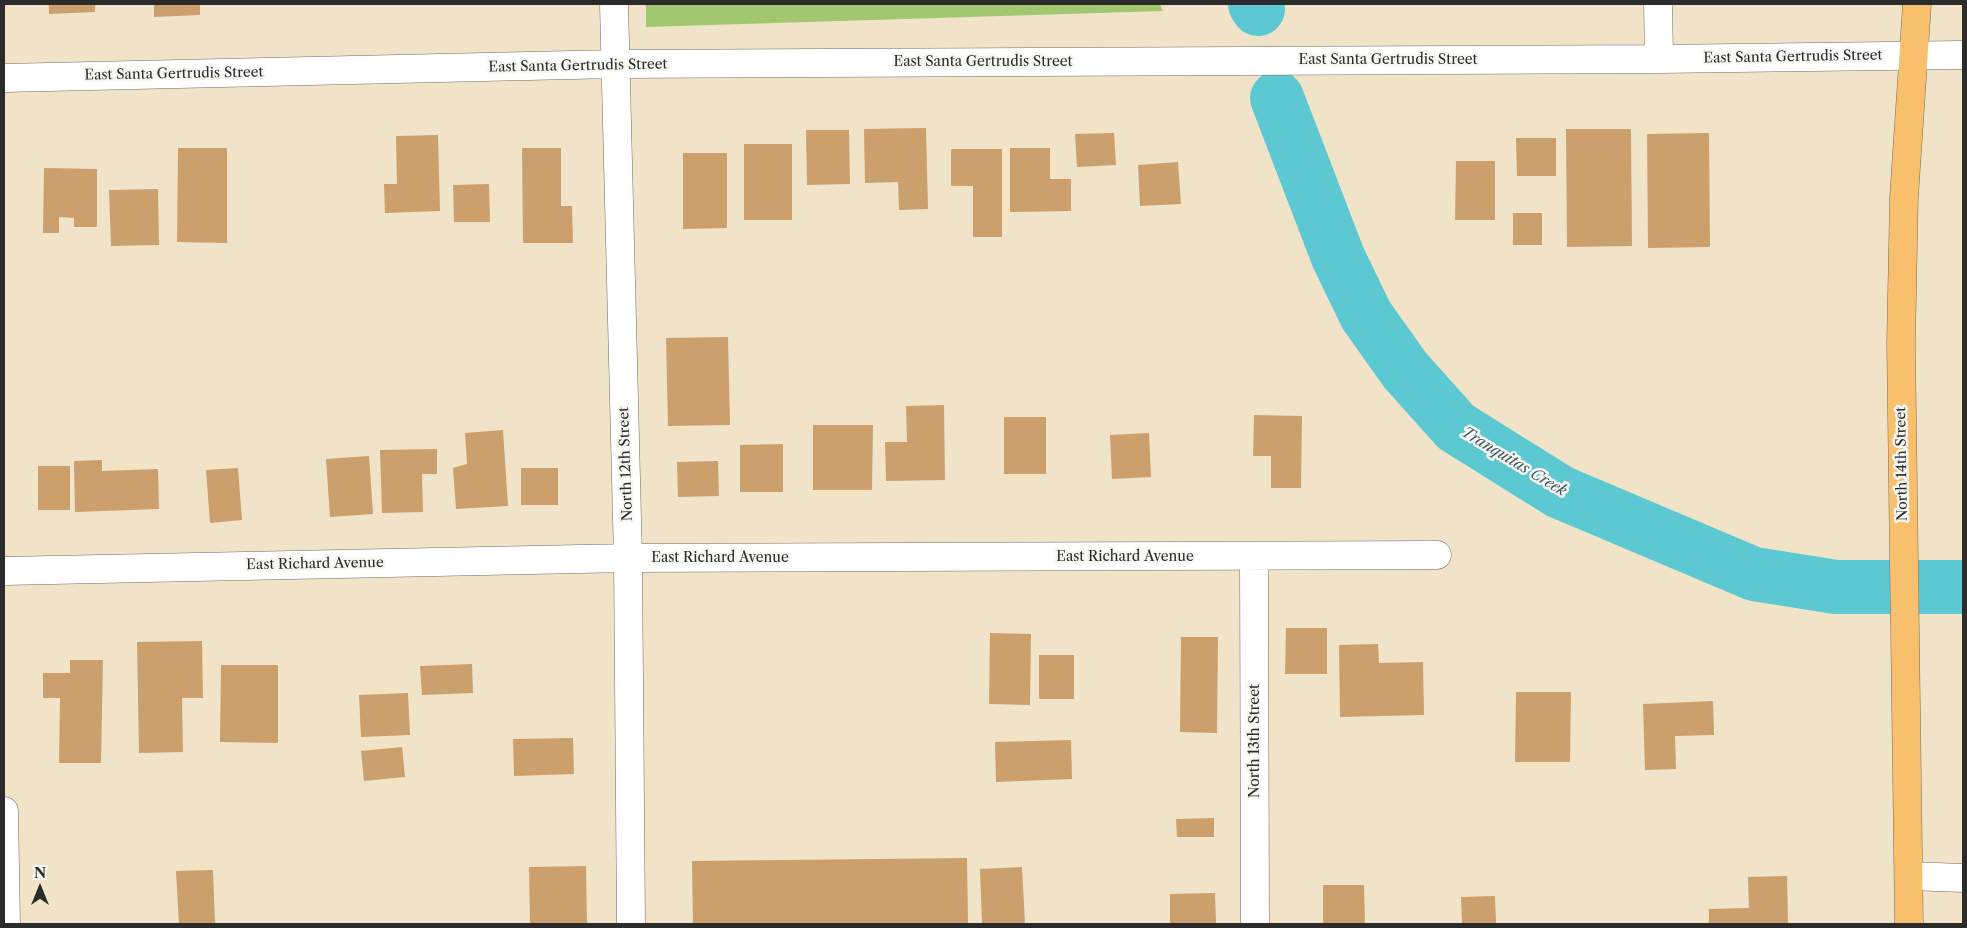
<!DOCTYPE html>
<style>
body{margin:0}
#map{position:relative;width:1967px;height:928px;overflow:hidden;background:#f0e3c8;font-family:"Libre Caslon Text",serif}
canvas{display:block}
.frame{position:absolute;inset:0;border:5px solid #2b2b2b;pointer-events:none}
.north{position:absolute;left:15px;top:863px;width:50px;height:50px;-webkit-text-stroke:4px #f6f6f2;paint-order:stroke;rotate:0deg;font-size:14px;font-weight:700;line-height:20px;text-align:center;color:#2b2b2b}
.north::after{content:'';display:block;margin:auto;width:18px;height:22px;background:#2b2b2b;clip-path:polygon(50% 0,100% 100%,50% 72%,0 100%)}
</style>
<div id="map">
<canvas width="1967" height="928"></canvas>
<div class="frame"></div>
<div class="north">N</div>
</div>
<script>
const context = document.querySelector('canvas').getContext('2d');
context.lineJoin = 'round';
function fill(path, color) {
  context.fillStyle = color;
  context.fill(path, 'evenodd');
}
function stroke(path, color, width, dash) {
  context.strokeStyle = color;
  context.lineWidth = width;
  context.lineCap = dash ? 'butt' : 'round';
  context.setLineDash(dash || []);
  context.stroke(path);
}
function write(font, color, halo, rows, align = 'center') {
  context.font = font + ' "Libre Caslon Text",serif';
  context.lineWidth = 5;
  context.setLineDash([]);
  context.textBaseline = 'middle';
  context.strokeStyle = halo;
  context.fillStyle = color;
  for (const [text, x, y, turn = 0] of rows) {
    context.save();
    context.translate(x, y);
    context.rotate((+turn || 0) * Math.PI / 180);
    context.textAlign = isNaN(turn) ? turn : align;
    if (halo) context.strokeText(text, 0, 0);
    context.fillText(text, 0, 0);
    context.restore();
  }
}
const green = new Path2D(`
 M646,4H1160L1163,11L646,27Z`);
const river = new Path2D(`
 M1255,4L1258,9
 M1277,98L1338,257L1366,315L1405,370L1456,427L1560,492L1754,574L1836,587H1963`);
const building = new Path2D(`
 M49,4H95V12L49,14Z
 M154,4H200V15L154,17Z
 M926,128L928,209L899,210L898,182L865,183L864,129Z
 M1566,129H1631L1632,246L1567,247Z
 M806,130H849L850,184L807,185Z
 M1114,133L1116,165L1077,167L1075,134Z
 M1709,133L1710,247L1648,248L1647,134Z
 M438,135L440,211L385,213L384,184H397L396,136Z
 M1516,138H1556V176H1517Z
 M744,144H792V220H744Z
 M178,148H227V243L177,242Z
 M522,148H561V206H572L573,243H523Z
 M1010,148H1050V179H1071V211L1010,212Z
 M951,149H1002V237H973V186H951Z
 M683,153H727V228L683,229Z
 M1456,161H1495V220H1455Z
 M1178,162L1181,204L1140,206L1138,165Z
 M44,168L97,169V227H74V218L59,217V233H43Z
 M489,184L490,222H454L453,185Z
 M158,189L159,245L111,246L109,190Z
 M1513,213H1542V245H1513Z
 M728,337L730,425L668,426L666,338Z
 M944,405L945,480L886,481L885,442H907L906,406Z
 M1254,415L1302,416L1301,488H1271V456H1253Z
 M1004,417H1046V474H1004Z
 M813,425H873L872,490H813Z
 M503,430L508,506L456,509L453,468L467,464L465,433Z
 M1149,433L1151,477L1112,479L1110,435Z
 M783,444V492H740V445Z
 M437,449V474H422L423,512L382,513L380,450Z
 M369,456L373,514L330,517L326,459Z
 M102,460V471L158,469L159,509L75,512L74,461Z
 M718,461L719,496L678,497L677,462Z
 M38,466H70V510H38Z
 M238,468L242,520L210,523L206,470Z
 M521,468H558V505H521Z
 M1286,628H1327V674H1285Z
 M990,633L1031,634L1030,705L989,704Z
 M1181,637H1218L1217,733L1180,732Z
 M202,641L203,698H182L183,752L139,753L137,642Z
 M1378,644L1379,663L1423,662L1424,715L1340,717L1339,645Z
 M1039,655H1074V699H1039Z
 M70,660H103L101,763H59L60,698H43V673H70Z
 M472,664L473,693L422,695L420,666Z
 M221,665H278V743L220,742Z
 M1516,692H1571L1570,762H1515Z
 M408,693L410,735L361,737L359,695Z
 M1713,701L1714,735L1675,736L1676,769L1645,770L1643,704Z
 M573,738L574,774L514,776L513,739Z
 M1071,740L1072,779L996,782L995,742Z
 M402,747L405,777L364,781L361,751Z
 M1214,818V837H1177L1176,819Z
 M967,858L968,924H693L692,861Z
 M586,866L587,924H530L529,867Z
 M1022,867L1025,924H982L980,869Z
 M213,870L215,924H179L176,871Z
 M1787,876L1788,924H1709V909L1749,908L1748,877Z
 M1323,885H1364L1365,924H1323Z
 M1215,893L1216,924H1170V894Z
 M1495,896L1496,924H1462L1461,897Z`);
const minor = new Path2D(`
 M614,4L628,558L631,924
 M1658,4L1659,59
 M4,78L615,64L1659,59L1963,55
 M1254,557L1255,924
 M4,571L628,558L1437,555
 M4,811L6,924
 M1910,876L1963,878`);
const major = new Path2D(`
 M1909,924L1901,343L1904,197L1917,4`);
const streetNames = [
 ["East Santa Gertrudis Street",1793,57,-1],
 ["East Santa Gertrudis Street",1388,60],
 ["East Santa Gertrudis Street",983,62],
 ["East Santa Gertrudis Street",578,66,-1],
 ["East Santa Gertrudis Street",174,74,-1],
 ["North 12th Street",626,464,-92],
 ["North 14th Street",1902,464,-91],
 ["East Richard Avenue",1125,557],
 ["East Richard Avenue",720,558],
 ["East Richard Avenue",315,564,-1],
 ["North 13th Street",1255,741,-90]
];
const waterNames = [
 ["Tranquitas Creek",1514,462,31]
];
fill(green, '#a3c771');
stroke(river, '#5cc9d2', 54);
fill(building, '#cba06c');
stroke(minor, '#706b62', 29);
stroke(major, '#706b62', 29);
stroke(minor, '#fff', 28);
stroke(major, '#f8bf6c', 28);
write('14px', '#2b2b2b', '#f6f6f2', streetNames);
write('italic 15px', '#3a5a5d', '#f6f6f2', waterNames);
</script>
